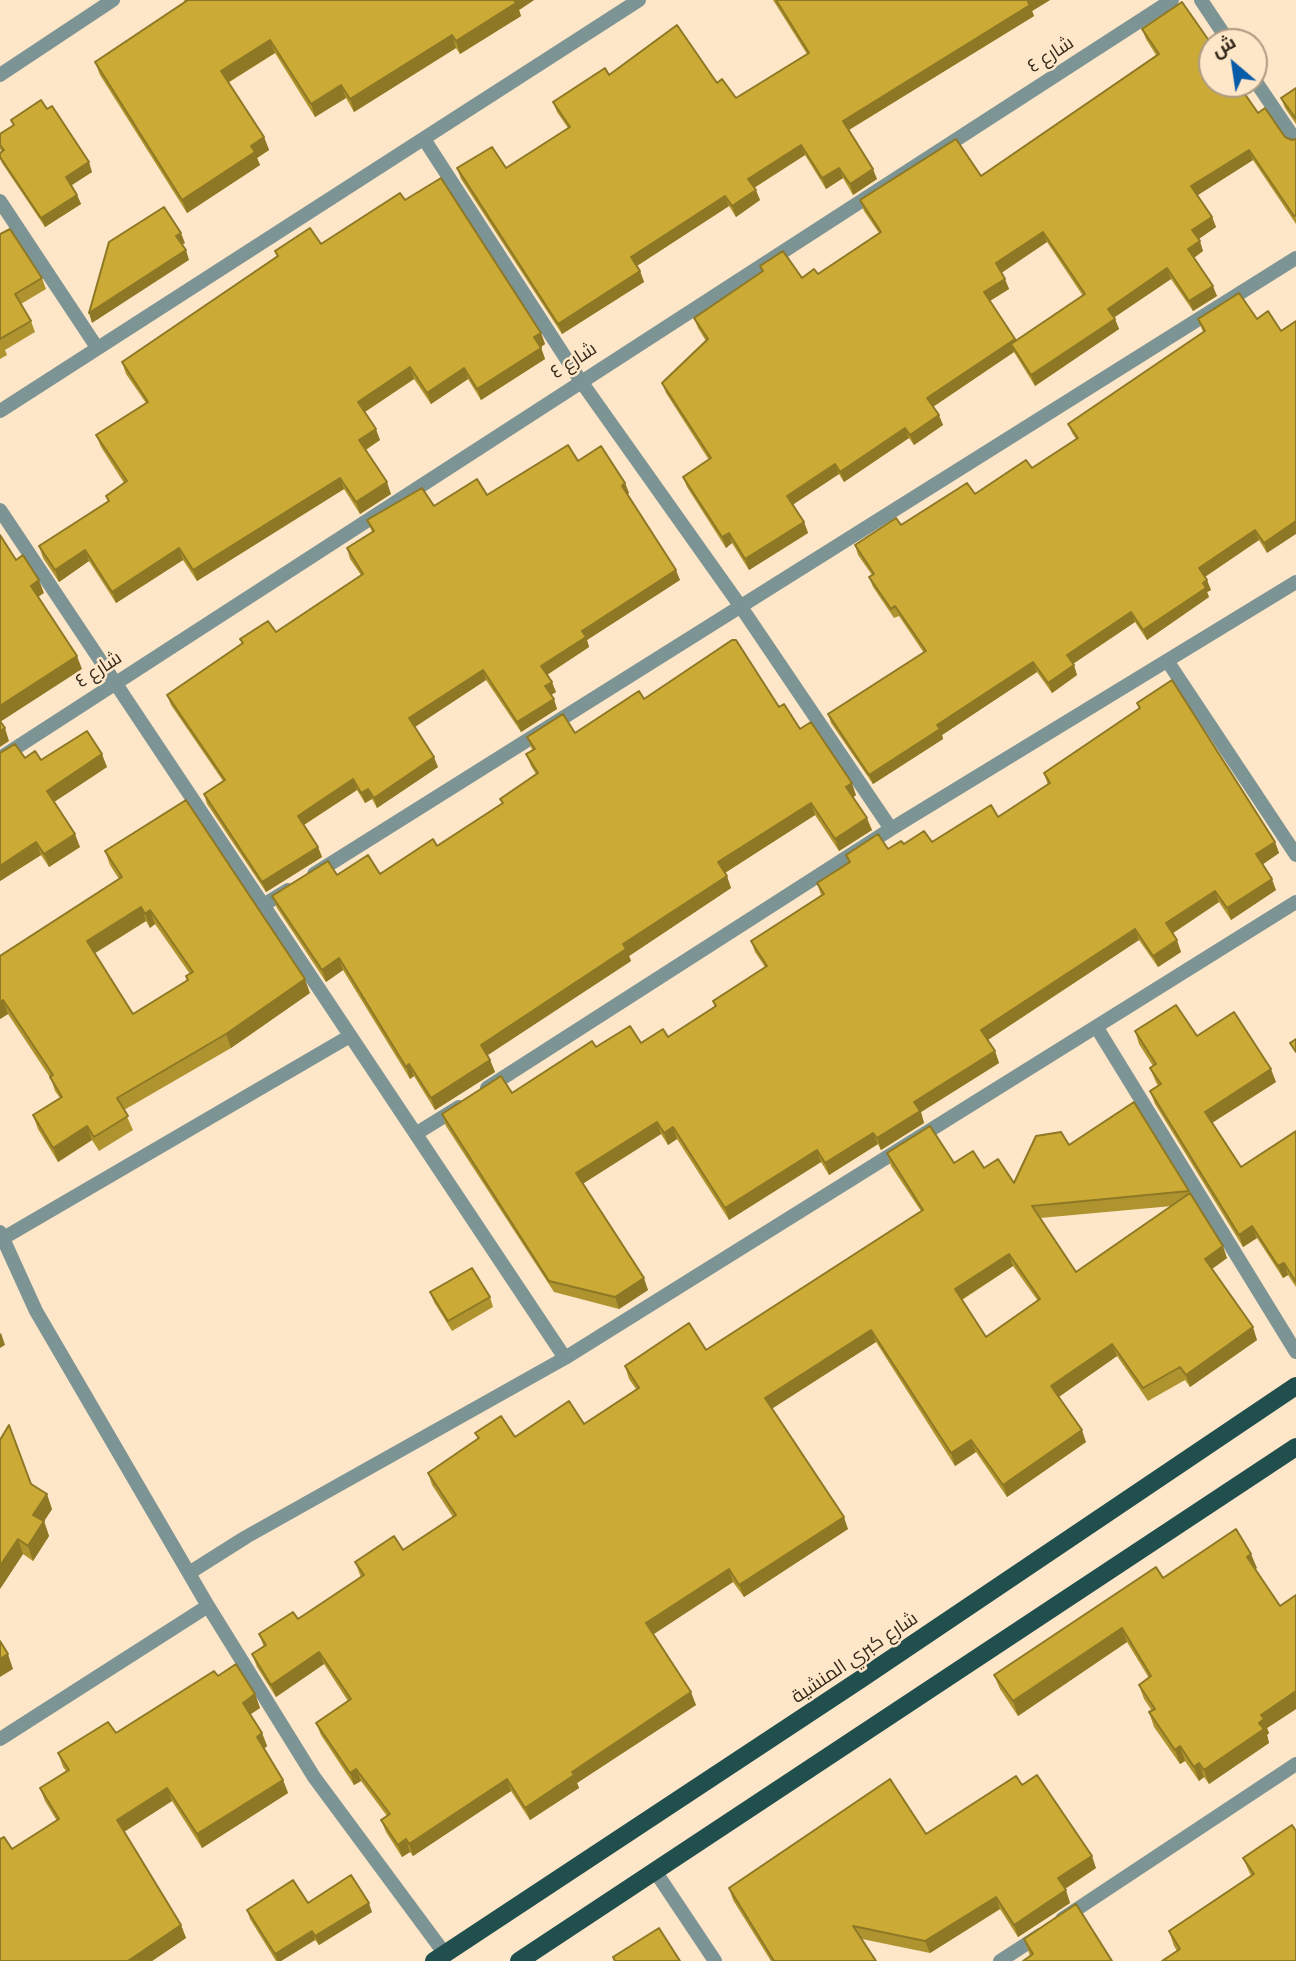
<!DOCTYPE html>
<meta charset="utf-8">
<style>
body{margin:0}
#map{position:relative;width:1296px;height:1961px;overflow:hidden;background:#fee6c8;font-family:"Fira Sans Condensed",Cairo,sans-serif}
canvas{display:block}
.north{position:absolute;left:1198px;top:28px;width:70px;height:70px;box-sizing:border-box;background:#fee6c8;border:2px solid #ad9a82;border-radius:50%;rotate:331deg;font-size:19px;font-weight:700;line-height:28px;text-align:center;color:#34291a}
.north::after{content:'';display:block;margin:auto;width:24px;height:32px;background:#075ba9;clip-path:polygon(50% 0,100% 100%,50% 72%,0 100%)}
</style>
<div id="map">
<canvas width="1296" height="1961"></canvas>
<div class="north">ش</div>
</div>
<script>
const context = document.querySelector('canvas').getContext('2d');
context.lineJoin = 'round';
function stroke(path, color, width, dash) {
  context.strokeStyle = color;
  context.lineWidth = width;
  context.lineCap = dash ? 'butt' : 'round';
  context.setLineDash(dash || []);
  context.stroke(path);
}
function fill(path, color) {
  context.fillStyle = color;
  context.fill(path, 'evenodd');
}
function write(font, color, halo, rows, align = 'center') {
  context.font = font + ' "Fira Sans Condensed",Cairo,sans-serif';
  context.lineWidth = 5;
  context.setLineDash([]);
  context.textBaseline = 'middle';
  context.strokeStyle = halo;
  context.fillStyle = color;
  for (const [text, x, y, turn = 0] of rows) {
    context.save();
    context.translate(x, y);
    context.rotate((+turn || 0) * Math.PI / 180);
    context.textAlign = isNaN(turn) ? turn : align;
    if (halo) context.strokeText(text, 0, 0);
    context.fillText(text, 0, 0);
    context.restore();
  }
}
const street = new Path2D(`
 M1201,0L1229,42
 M0,75L113,0
 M1254,79L1296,141
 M424,139L580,380L741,607L891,829
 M0,201L96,346
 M0,411L639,0
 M0,510L565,1358
 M1168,662L1296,855
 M0,758L1172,0
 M314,874L1296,258
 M265,904L288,890
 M1097,1028L1296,1352
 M487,1088L891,829L1296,582
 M417,1133L459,1107
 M0,1232L36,1311L208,1606L314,1777L445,1954
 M0,1240L350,1036
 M189,1573L246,1537L565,1358L1296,902
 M0,1739L208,1606
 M655,1871L715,1961
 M1062,1919L1296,1764
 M1000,1961L1040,1935`);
const primary = new Path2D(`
 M434,1961L861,1679L1296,1386
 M519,1961L1296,1447`);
const wall = new Path2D(`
 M184,0H534L519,10L521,16L460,54L456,48L354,112L346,98L315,117L275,53L228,83L264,137L269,150L257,158L260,165L187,213L100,75L95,62L185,2Z
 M773,0H1050L1032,11L1034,16L849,130L877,179L853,195L843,178L826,189L805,155L754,188L760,200L736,217L729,206L637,266L640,271L644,282L562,334L461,179L457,168H506L568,128L557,112L553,102L609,75L717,83L736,98L807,54Z
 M1142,29L1258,113L1285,137L1292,140L1296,139V224L1253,160L1197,195L1212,217L1216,227L1198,239L1203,251L1194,258L1217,296L1193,311L1171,279L1114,317L1119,329L1035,386L1014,352L933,407L943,425L914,445L909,438L844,482L839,474L793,504L804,522L808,533L749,570L732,543L726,548L687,487L683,477L709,460L666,393L662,383L706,341L698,328L694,318L762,272L760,266L802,278L818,274L879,233L864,211L860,200L981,176L1156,55L1146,39ZM1047,242L1083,296L1016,340L990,301L1009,289L1001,272Z
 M1296,88V124L1285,108L1281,98Z
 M47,109L92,172L71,185L77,195L81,204L45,227L2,163L0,159V153L2,152L0,149V134L13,125L11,120Z
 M405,200L541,333L545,344L541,347L545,359L481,400L468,379L431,404L414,379L365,412L380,440L366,450L391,494L360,514L344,489L197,581L183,560L116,603L89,561L59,582L43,558L39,546L108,501L106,496L124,483L101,447L96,435L146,403L126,374L122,362L277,256L275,251L321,244Z
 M0,234L42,278L46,289L21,304L31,321L35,332L5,350L7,355L0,359Z
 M1239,293L1267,553L1259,540L1205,577L1211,590L1207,592L1209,597L1147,640L1135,622L1073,664L1077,675L1052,693L1037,672L942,735L943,739L873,784L831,723L828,714L924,653L899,616L894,618L873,587L869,577L872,575L858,555L855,545L1032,468L1076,439L1072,433L1068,424L1203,332L1198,319Z
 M578,461L625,483L629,493L627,495L680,580L587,640L589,647L547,675L556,692L551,695L557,709L521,732L486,680L414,727L438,767L377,808L372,799L365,803L357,790L304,825L318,847L322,857L266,892L207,804L204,794L223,781L171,705L167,695L242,644L240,639L276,632L361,575L350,559L347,548L372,532L367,520L487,495Z
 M644,699L779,707L800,729L856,795L853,797L872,830L839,851L815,815L725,873L731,888L629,956L631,961L487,1055L490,1060L495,1072L435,1110L414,1076L410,1079L343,970L326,982L277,908L272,896L337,875L380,874L437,846L502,804L500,799L536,774L531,766L526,754L532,750L527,737L575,733Z
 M1137,703L1275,842L1279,853L1262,865L1276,890L1231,920L1219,902L1173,933L1181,952L1158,967L1139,940L988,1040L995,1051L999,1063L921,1112L924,1123L881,1150L878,1144L829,1175L821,1162L729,1220L677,1139L668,1145L661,1134L583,1183L648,1290L619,1309L554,1292L446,1126L442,1114L512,1093L596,1047L641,1043L668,1037L715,1007L713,1001L765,967L755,952L751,941L821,895L817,883L848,863L846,855L888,849L904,844L932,842L998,817L1048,785L1044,773L1139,709Z
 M0,753L41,760L107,767L54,802L80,847L49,867L41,855L0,881Z
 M105,851L310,993L231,1048L124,1110L133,1130L99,1151L92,1140L58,1162L38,1129L33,1115L60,1098L55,1091L51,1079L8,1014L0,1019V956L119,879L110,865ZM146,921L150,928L155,924L190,974L186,976L187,981L133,1014L95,953Z
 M1135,1031L1197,1036L1276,1082L1212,1123L1241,1167L1296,1131V1287L1288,1275L1283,1278L1257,1238L1243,1247L1155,1104L1150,1091L1158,1086L1155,1080L1150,1068L1153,1066L1139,1044Z
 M1069,1145L1189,1191L1227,1258L1212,1269L1257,1340L1190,1387L1185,1380L1148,1401L1117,1356L1058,1397L1086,1442L1007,1497L976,1452L955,1466L876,1342L772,1408L848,1529L744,1597L733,1582L653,1634L696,1705L577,1783L579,1788L530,1820L511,1791L413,1856L410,1852L402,1857L386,1832L381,1820L387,1816L361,1781L354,1785L321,1735L316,1723L348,1701L324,1664L276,1697L257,1667L252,1654L264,1647L259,1634L298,1619L361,1577L355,1562L403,1550L453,1517L432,1485L428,1473L478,1439L475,1433L515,1437L584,1424L636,1389L629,1379L625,1366L706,1350L921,1211L891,1166L887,1153L984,1168L1014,1183ZM1172,1206L1076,1272L1040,1218ZM1013,1266L1038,1301L986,1337L962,1300Z
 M430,1292L490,1297L493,1307L452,1331L434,1302Z
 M31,1484L52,1509L44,1521L49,1536L33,1561L23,1554L0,1589Z
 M1257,1568L1255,1569L1280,1606L1296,1595V1709L1267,1728L1269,1733L1267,1735L1269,1743L1209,1784L1204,1777L1199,1781L1185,1761L1180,1764L1154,1727L1149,1712L1152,1711L1144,1699L1139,1685L1149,1678L1127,1642L1018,1716L1000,1689L994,1675L1163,1578Z
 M218,1676L255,1694L260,1708L250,1714L262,1733L267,1746L264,1749L283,1780L288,1793L202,1848L172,1801L124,1832L181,1925L186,1938L152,1961H0L12,1849L57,1821L45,1801L40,1788L66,1771L63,1767L58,1753L116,1733Z
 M1022,1785L1096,1868L1065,1889L1070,1903L1018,1937L1000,1909L930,1953L862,1939L876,1961H771L733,1900L729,1888L926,1834Z
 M1296,1831V1961L1177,1951L1174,1946L1169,1931L1251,1876L1243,1858Z
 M308,1903L372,1912L319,1945L315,1940L281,1961H276L250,1919L247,1910Z
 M1024,1939L1112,1961L1030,1956Z`);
const shadedWall = new Path2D(`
 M514,0H534L519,10L521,16L460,54L456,41Z
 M1030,0H1050L1032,11L1034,16L847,131L843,121Z
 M452,35L456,48L354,112L350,99Z
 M270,40L275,53L225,84L221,71Z
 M341,85L346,98L315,117L311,104Z
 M264,137L269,150L257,158L260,165L187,213L182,200L251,146Z
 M801,145L805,155L752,189L748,179Z
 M1249,150L1253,160L1195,197L1191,186Z
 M89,162L92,172L69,187L66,177Z
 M839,168L843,178L826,189L822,178Z
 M873,169L877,179L853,195L850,184Z
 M756,190L760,200L736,217L732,206Z
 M77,195L81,204L45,227L41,218Z
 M725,196L729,206L635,267L631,257Z
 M1212,217L1216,227L1196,241L1192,230Z
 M1043,232L1047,242L1000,274L996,263Z
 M181,233L185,243L180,246L176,236Z
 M1200,241L1203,251L1192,259L1188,249Z
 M186,250L189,260L92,323L89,313Z
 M1167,268L1171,279L1112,319L1108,309Z
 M640,271L644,282L562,334L558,324Z
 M1005,279L1009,289L988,302L984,292Z
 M1213,286L1217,296L1193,311L1189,301Z
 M1115,319L1119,329L1035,386L1031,375Z
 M541,333L545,344L538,349L534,337Z
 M1015,339L1019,349L1011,344L1014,352L931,408L927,398Z
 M541,348L545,359L481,400L477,389Z
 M410,367L414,379L363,413L358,402Z
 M464,368L468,379L431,404L427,393Z
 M939,415L943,425L914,445L910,435Z
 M905,428L909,438L844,482L840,472Z
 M376,429L380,440L363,451L359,440Z
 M835,464L839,474L791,506L787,496Z
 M340,478L344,489L197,581L193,570Z
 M387,482L391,494L360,514L356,502Z
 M625,483L629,493L625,496L622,486Z
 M1296,521V534L1267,553L1264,543Z
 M804,522L808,533L749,570L745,559Z
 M1255,530L1259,540L1203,578L1199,568Z
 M729,533L732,543L726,548L722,537Z
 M179,548L183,560L116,603L112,592Z
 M85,550L89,561L59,582L55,570Z
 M676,570L680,580L587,640L589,647L545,676L541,666L582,631Z
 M39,580L44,593L35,599L31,586Z
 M1207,580L1211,590L1207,592L1209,597L1147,640L1143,630Z
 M1131,612L1135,622L1071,665L1067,655Z
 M77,656L82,669L0,722V706Z
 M1033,662L1037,672L942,735L943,739L873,784L869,775L937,725Z
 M1074,665L1077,675L1052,693L1048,683Z
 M483,670L486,680L412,729L409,718Z
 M552,682L556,692L549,696L545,686Z
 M554,699L557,709L521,732L517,722Z
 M5,728L9,741L0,747V731Z
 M102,754L107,767L51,804L47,791Z
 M434,757L438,767L377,808L374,798Z
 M353,779L357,790L302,826L298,816Z
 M852,783L856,795L851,799L846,787Z
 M368,789L372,799L365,803L361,793Z
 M811,803L815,815L723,874L718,862Z
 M867,818L872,830L839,851L835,839Z
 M75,834L80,847L49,867L44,854Z
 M36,842L41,855L0,881V866Z
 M1275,842L1279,853L1260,866L1256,854Z
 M318,847L322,857L266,892L262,882Z
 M727,876L731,888L629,956L631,961L485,1057L481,1045L623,944Z
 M1272,879L1276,890L1231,920L1227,908Z
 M1215,891L1219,902L1170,935L1166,923Z
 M141,907L146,921L92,955L87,941Z
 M150,910L155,924L150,928L145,914Z
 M1135,929L1139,940L986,1041L981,1030Z
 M1177,940L1181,952L1158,967L1153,956Z
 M339,958L343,970L326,982L322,970Z
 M305,979L310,993L231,1048L226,1034Z
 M3,1000L8,1014L0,1019V1002Z
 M995,1051L999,1063L921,1112L924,1123L881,1150L877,1138L914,1102Z
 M490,1060L495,1072L435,1110L431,1098Z
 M409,1064L414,1076L410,1079L406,1067Z
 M1271,1069L1276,1082L1210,1124L1205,1112Z
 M657,1122L661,1134L581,1185L576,1173Z
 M87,1126L92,1140L58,1162L53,1148Z
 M673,1127L677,1139L668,1145L664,1133Z
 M873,1133L878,1144L829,1175L825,1163Z
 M817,1150L821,1162L729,1220L725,1208Z
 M1252,1226L1257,1238L1243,1247L1239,1235Z
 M1223,1246L1227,1258L1209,1271L1205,1259Z
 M1009,1254L1013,1266L959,1301L955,1289Z
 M1284,1263L1288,1275L1283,1278L1278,1266Z
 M644,1278L648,1290L619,1309L615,1297Z
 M1253,1327L1257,1340L1190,1387L1186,1375Z
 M871,1330L876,1342L770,1410L765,1398Z
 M1,1333L5,1345L0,1348V1334Z
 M1112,1344L1117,1356L1056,1399L1051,1386Z
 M1082,1430L1086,1442L1007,1497L1003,1485Z
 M971,1440L976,1452L955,1466L951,1453Z
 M47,1494L52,1509L39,1529L33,1515Z
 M844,1517L848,1529L744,1597L739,1585Z
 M44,1521L49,1536L33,1561L28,1546Z
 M18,1539L23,1554L0,1589V1566Z
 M1251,1554L1257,1568L1252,1571L1247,1557Z
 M729,1569L733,1582L651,1636L646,1623Z
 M1122,1628L1127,1642L1018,1716L1013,1701Z
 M319,1652L324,1664L276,1697L271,1685Z
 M8,1654L13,1669L0,1677V1659Z
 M1296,1691V1709L1267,1728L1269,1733L1267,1735L1269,1743L1209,1784L1204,1770L1259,1723L1261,1715Z
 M691,1692L696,1705L577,1783L579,1788L530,1820L525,1808L572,1772Z
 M255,1694L260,1708L248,1716L243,1703Z
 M262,1733L267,1746L262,1750L257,1737Z
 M1180,1746L1185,1761L1180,1764L1175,1750Z
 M1199,1763L1204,1777L1199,1781L1194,1767Z
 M356,1769L361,1781L354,1785L350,1773Z
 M507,1779L511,1791L413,1856L409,1844Z
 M283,1780L288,1793L202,1848L197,1834Z
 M167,1788L172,1801L122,1833L117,1820Z
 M406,1839L410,1852L402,1857L398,1845Z
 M1092,1856L1096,1868L1063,1890L1058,1878Z
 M1066,1890L1070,1903L1018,1937L1014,1925Z
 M996,1897L1000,1909L930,1953L925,1941Z
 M369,1903L372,1912L319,1945L315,1936Z
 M181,1925L186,1938L152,1961H128Z
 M312,1931L315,1940L281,1961H277L275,1954Z`);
const building = new Path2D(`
 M188,0H514L516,3L456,41L452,35L350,99L341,85L311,104L270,40L221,71L264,137L251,146L255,152L182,200L95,62Z
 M776,0H1030L1028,2L1030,5L843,121L873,169L850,184L839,168L822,178L801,145L748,179L756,190L732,206L725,196L631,257L640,271L558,324L457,168L492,147L506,168L570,127L553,102L605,68L609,75L677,25L717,83L722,79L736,98L809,53Z
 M1182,2L1212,45V84H1238L1258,113L1265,108L1285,137L1292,140L1296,139V215L1294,216L1249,150L1191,186L1212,217L1192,230L1200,241L1188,249L1213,286L1189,301L1167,268L1108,309L1115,319L1031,375L1011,344L1085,294L1043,232L996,263L1005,279L984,292L1015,339L927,398L939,415L910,435L905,428L840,472L835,464L787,496L804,522L745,559L729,533L722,537L683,477L711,458L662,383L708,339L694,318L763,271L760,266L783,251L802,278L814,269L818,274L881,232L860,200L956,139L981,176L1159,54L1142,29Z
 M1296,88V119L1281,98Z
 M41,100L47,109L52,106L89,162L66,177L77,195L41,218L0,157V153L4,150L0,145V134L14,125L11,120Z
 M441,178L541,333L534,337L541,348L477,389L464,368L427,393L410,367L358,402L376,429L359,440L387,482L356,502L340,478L193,570L179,548L112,592L85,550L55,570L39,546L109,501L106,496L127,481L96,435L148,402L122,362L278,256L275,251L310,228L321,244L400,193L405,200Z
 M164,207L181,233L176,236L186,250L89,313L109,242Z
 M10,229L42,278L15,294L31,321L0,339V234Z
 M1239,293L1257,319L1268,311L1281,331L1296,321V521L1264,543L1255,530L1199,568L1207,580L1203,583L1206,588L1143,630L1131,612L1067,655L1074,665L1048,683L1033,662L937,725L940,729L869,775L828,714L926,651L895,606L891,609L869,577L874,574L855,545L896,518L901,525L967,483L975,494L1026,460L1032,468L1078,438L1068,424L1205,331L1198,319Z
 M568,445L578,461L601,446L625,483L622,486L676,570L582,631L586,637L541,666L552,682L545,686L554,699L517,722L483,670L409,718L434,757L374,798L368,789L361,793L353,779L298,816L318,847L262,882L204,794L225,780L167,695L243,643L240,639L268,621L276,632L363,574L347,548L374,531L367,520L422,488L434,506L477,479L487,495Z
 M0,535L16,560L23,555L39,580L31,586L77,656L0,706Z
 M732,640H736L779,707L784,704L800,729L811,722L852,783L846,787L867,818L835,839L811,803L718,862L727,876L623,944L626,949L481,1045L490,1060L431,1098L409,1064L406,1067L339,958L322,970L272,896L328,861L337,875L368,855L380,874L433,839L437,846L503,803L500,799L538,773L526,754L535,749L527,737L563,714L575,733L639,691L644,699Z
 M1172,680L1275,842L1256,854L1272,879L1227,908L1215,891L1166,923L1177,940L1153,956L1135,929L981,1030L995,1051L914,1102L920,1111L877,1138L873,1133L825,1163L817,1150L725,1208L673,1127L664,1133L657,1122L576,1173L644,1278L615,1297L549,1281L442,1114L501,1076L512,1093L592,1041L596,1047L630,1026L641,1043L663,1029L668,1037L716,1006L713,1001L767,966L751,941L824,894L817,883L850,862L846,855L878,834L888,849L901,841L904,844L924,831L932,842L991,805L998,817L1050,783L1044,773L1140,708L1137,703Z
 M0,721L5,728L0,731Z
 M87,731L102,754L47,791L75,834L44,854L36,842L0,866V753L15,744L25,758L35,751L41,760Z
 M186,800L305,979L226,1034L117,1098L128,1116L94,1137L87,1126L53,1148L33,1115L62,1097L50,1077L53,1075L3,1000L0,1002V956L122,877L105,851ZM141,907L145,914L150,910L193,972L186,976L188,980L133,1014L87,941Z
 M1176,1005L1197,1036L1234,1012L1271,1069L1205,1112L1241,1167L1296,1131V1282L1284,1263L1278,1266L1252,1226L1239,1235L1150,1091L1161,1084L1150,1068L1156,1064L1135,1031Z
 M1296,1039V1052L1290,1043Z
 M1134,1102L1189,1191L1032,1206L1076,1272L1190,1193L1223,1246L1205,1259L1253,1327L1186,1375L1180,1367L1143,1388L1112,1344L1051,1386L1082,1430L1003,1485L971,1440L951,1453L871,1330L765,1398L844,1517L739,1585L729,1569L646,1623L691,1692L572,1772L574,1775L525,1808L507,1779L409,1844L406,1839L398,1845L381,1820L390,1814L356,1769L350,1773L316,1723L351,1699L319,1652L271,1685L252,1654L266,1645L259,1634L293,1612L298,1619L364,1575L355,1562L394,1536L403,1550L456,1515L428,1473L479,1438L475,1433L501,1416L515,1437L569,1401L584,1424L639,1388L625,1366L689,1323L706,1350L923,1210L887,1153L930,1126L954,1163L973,1151L984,1168L998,1159L1014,1183L1036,1136L1061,1132L1069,1145ZM1009,1254L1040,1299L986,1337L955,1289Z
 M472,1268L490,1297L448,1321L430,1292Z
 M9,1425L31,1484L47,1494L33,1515L44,1521L28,1546L18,1539L0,1566V1440Z
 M1236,1529L1251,1554L1247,1557L1280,1606L1296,1595V1691L1261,1715L1264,1719L1259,1723L1264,1729L1204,1770L1199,1763L1194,1767L1180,1746L1175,1750L1149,1712L1155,1709L1139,1685L1151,1676L1122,1628L1013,1701L994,1675L1156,1567L1163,1578Z
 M0,1641L8,1654L0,1659Z
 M236,1664L255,1694L243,1703L262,1733L257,1737L283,1780L197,1834L167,1788L117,1820L181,1925L128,1961H0V1839L4,1837L12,1849L59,1819L40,1788L69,1770L58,1753L108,1722L116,1733L214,1671L218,1676Z
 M1037,1775L1092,1856L1058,1878L1066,1890L1014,1925L996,1897L925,1941L853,1926L876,1961H774L729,1888L890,1779L926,1834L1016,1776L1022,1785Z
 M1292,1825L1296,1831V1961H1162L1180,1949L1169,1931L1254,1874L1243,1858Z
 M351,1875L369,1903L315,1936L312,1931L275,1954L247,1910L293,1880L308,1903Z
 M1076,1904L1112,1961H1023L1033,1954L1024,1939Z
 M659,1928L680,1961H615L613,1957Z`);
const streetNames = [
 ["شارع ٤",1051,55,-33],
 ["شارع ٤",574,361,-33],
 ["شارع ٤",99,670,-33],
 ["شارع كبري المنشية",855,1658,-34]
];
stroke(street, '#7d9494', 14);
stroke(primary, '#214f4e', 18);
fill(wall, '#af932e');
fill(shadedWall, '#8e7825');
fill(building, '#cbab35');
stroke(building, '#8e7825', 2);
write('19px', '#34291a', '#fee6c8', streetNames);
</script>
